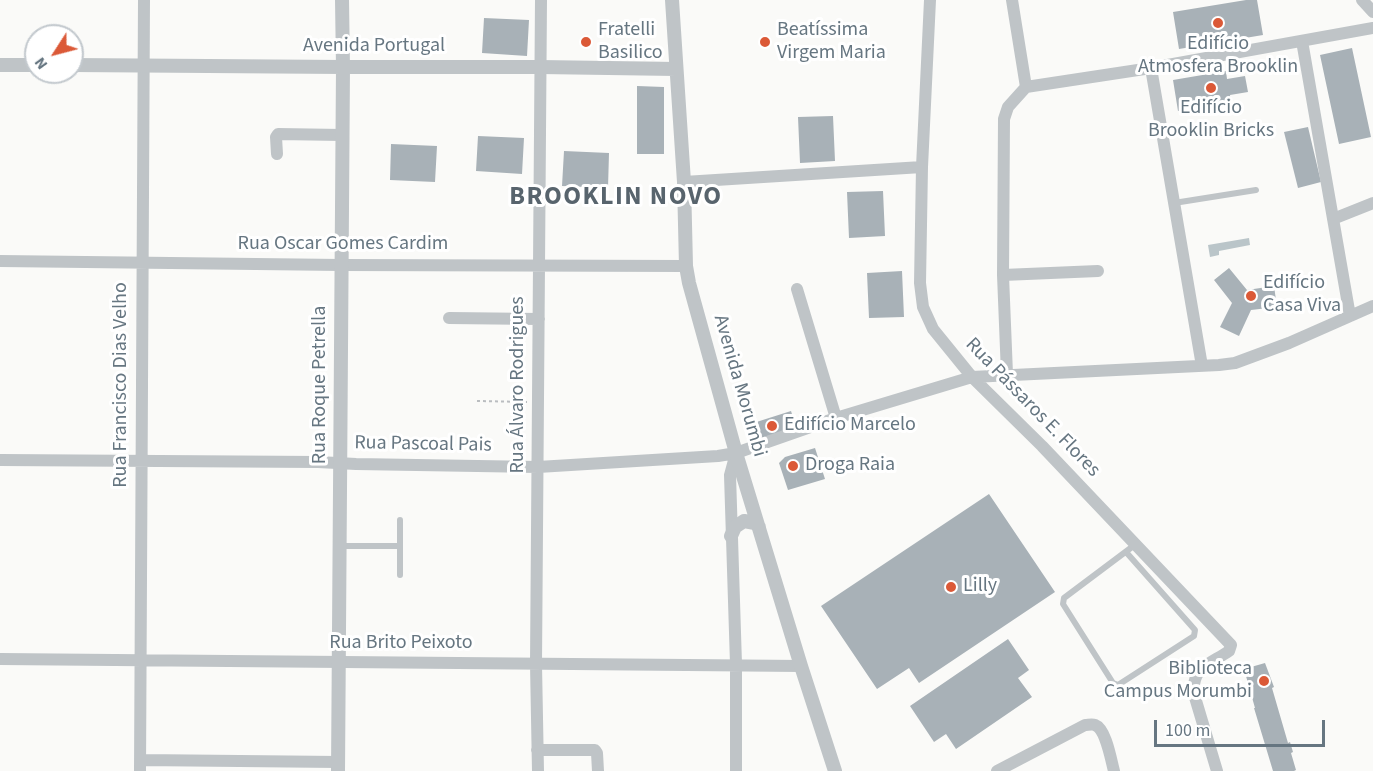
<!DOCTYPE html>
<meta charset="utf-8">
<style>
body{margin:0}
#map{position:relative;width:1373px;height:771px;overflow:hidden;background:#fafaf8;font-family:"Source Sans 3",sans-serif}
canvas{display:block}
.north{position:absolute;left:24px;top:24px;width:60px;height:60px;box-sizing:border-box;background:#fff;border:2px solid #c2c8cd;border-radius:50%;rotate:234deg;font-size:16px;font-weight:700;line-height:24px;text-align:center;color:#667681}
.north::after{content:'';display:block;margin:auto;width:21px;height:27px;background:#db5937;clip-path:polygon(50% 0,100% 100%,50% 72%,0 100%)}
.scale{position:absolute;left:1154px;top:720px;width:171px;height:27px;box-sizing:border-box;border:3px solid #667681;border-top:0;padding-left:8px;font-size:18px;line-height:21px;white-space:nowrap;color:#667681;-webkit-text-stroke:4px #fff;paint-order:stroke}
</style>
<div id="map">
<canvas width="1373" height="771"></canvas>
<div class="north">N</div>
<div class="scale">100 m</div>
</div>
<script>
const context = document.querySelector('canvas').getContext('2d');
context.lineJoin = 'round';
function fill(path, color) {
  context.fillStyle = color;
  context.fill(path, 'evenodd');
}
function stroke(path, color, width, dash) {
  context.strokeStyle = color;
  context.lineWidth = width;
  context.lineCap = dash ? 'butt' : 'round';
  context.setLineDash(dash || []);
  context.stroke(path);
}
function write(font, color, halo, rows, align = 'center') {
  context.font = font + ' "Source Sans 3",sans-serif';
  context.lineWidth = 6;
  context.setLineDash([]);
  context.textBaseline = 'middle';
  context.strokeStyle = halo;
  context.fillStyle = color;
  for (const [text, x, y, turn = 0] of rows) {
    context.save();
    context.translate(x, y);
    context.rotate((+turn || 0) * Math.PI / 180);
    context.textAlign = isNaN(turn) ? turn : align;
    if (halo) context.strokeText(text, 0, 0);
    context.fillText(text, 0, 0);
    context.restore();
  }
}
const water = new Path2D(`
 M1249,238L1250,245L1219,251V255L1210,257L1208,245Z`);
const building = new Path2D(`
 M1246,0H1257L1263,35L1179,49L1173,12Z
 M484,18L529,20L527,56L482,53Z
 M1352,48L1371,137L1339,144L1320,55Z
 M1226,71L1227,79L1245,76L1248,92L1230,95L1231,103L1178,111L1173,80Z
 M637,86L664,87V154H637Z
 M833,116L835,161L800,163L798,117Z
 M1308,127L1321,182L1298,188L1284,132Z
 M478,136L524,138L522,174L476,171Z
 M391,144L437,146L435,182L390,180Z
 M564,151L609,153L608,188L562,186Z
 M883,191L885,236L849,238L847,192Z
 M1229,268L1247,290L1274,286L1277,307L1251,310L1239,336L1220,327L1232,303L1214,280Z
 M902,271L904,317L869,318L867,273Z
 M791,411L796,427L753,441L747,425Z
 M815,448L825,479L788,490L779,463L785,457Z
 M989,494L1055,592L919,683L909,668L877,689L821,606Z
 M1008,639L1029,670L1018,678L1032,697L956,749L946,734L934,742L910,706Z
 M1265,663L1274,687L1272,688L1288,743L1290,742L1293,752L1291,753L1296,770L1294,771H1273L1254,708H1255L1244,669Z`);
const path = new Path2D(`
 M477,401L527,402`);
const service = new Path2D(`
 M1174,203L1256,190
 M400,520V575
 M340,546H399
 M1126,552L1195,630L1194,636L1118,685L1113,683L1063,604L1064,598L1136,544`);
const minor = new Path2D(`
 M930,0L922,167L920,283L923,307L933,329L972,377L1042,446L1231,645L1229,651C1211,664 1191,667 1194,694L1217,771
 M1362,0L1373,12
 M1302,41L1350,316
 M1151,68L1202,366
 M1026,87L1151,68L1373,28
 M277,154L276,137L278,134L342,135
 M684,182L922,167
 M1333,219L1373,203
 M0,261L341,265L686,266
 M1003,275L1098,271
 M797,289L836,418
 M449,318L539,319
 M1007,374L1003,275L1004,119L1008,107L1026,87L1012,0
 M0,460L318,462L356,464L538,467L718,456L736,453L836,418L972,377L1219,365L1235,363L1289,343L1373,306
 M0,659L801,666
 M537,750H595L597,753L598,771
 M141,760L338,762
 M140,771L144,0
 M538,771L536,664L541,0
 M736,771V664L730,475L736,453
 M997,771L1085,725C1088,725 1092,724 1095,725C1106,729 1111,760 1114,771`);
const tertiary = new Path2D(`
 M672,0L684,182L686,266L689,283L736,453L801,666L835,771
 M0,65H36
 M72,65L343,67H540L676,69
 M731,536L735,527L744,521L755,523L759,527
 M338,771L343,67L342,0`);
const markers = [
 [1218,23,6,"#db5937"],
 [586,42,6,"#db5937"],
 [765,42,6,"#db5937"],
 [1211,88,6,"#db5937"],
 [1251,296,6,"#db5937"],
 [772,426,6,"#db5937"],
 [793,466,6,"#db5937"],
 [951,587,6,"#db5937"],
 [1264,681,6,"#db5937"]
];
const poiNames = [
 ["Fratelli",598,31],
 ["Basilico",598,54],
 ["Beatíssima",777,31],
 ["Virgem Maria",777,54],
 ["Edifício",1218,45,"center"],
 ["Atmosfera Brooklin",1218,68,"center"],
 ["Edifício",1211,109,"center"],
 ["Brooklin Bricks",1211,132,"center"],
 ["Edifício",1263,284],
 ["Casa Viva",1263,307],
 ["Edifício Marcelo",784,426],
 ["Droga Raia",805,466],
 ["Lilly",963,587],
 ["Biblioteca",1252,670,"right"],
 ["Campus Morumbi",1252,693,"right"]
];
const streetNames = [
 ["Avenida Portugal",374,47],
 ["Rua Oscar Gomes Cardim",343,245],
 ["Rua Francisco Dias Velho",122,385,-90],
 ["Rua Roque Petrella",321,385,-90],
 ["Rua Álvaro Rodrigues",519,385,-90],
 ["Avenida Morumbi",739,386,74],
 ["Rua Pássaros E. Flores",1032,408,46],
 ["Rua Pascoal Pais",423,445,1],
 ["Rua Brito Peixoto",401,644]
];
const districtNames = [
 ["BROOKLIN NOVO",616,198]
];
fill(water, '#bac5c9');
fill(building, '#a8b1b7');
stroke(path, '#babdc0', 2, [3, 3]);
stroke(service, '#bfc4c7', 6);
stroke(minor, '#bfc4c7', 12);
stroke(tertiary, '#bfc4c7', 14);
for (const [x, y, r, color] of markers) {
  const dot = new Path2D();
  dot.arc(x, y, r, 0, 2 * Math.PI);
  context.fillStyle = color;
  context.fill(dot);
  stroke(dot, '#fff', 2);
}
write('20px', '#667681', '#fff', poiNames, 'left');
write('20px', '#667681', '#fff', streetNames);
context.letterSpacing = '1.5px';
write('bold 26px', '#58646d', '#fff', districtNames);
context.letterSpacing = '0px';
</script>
